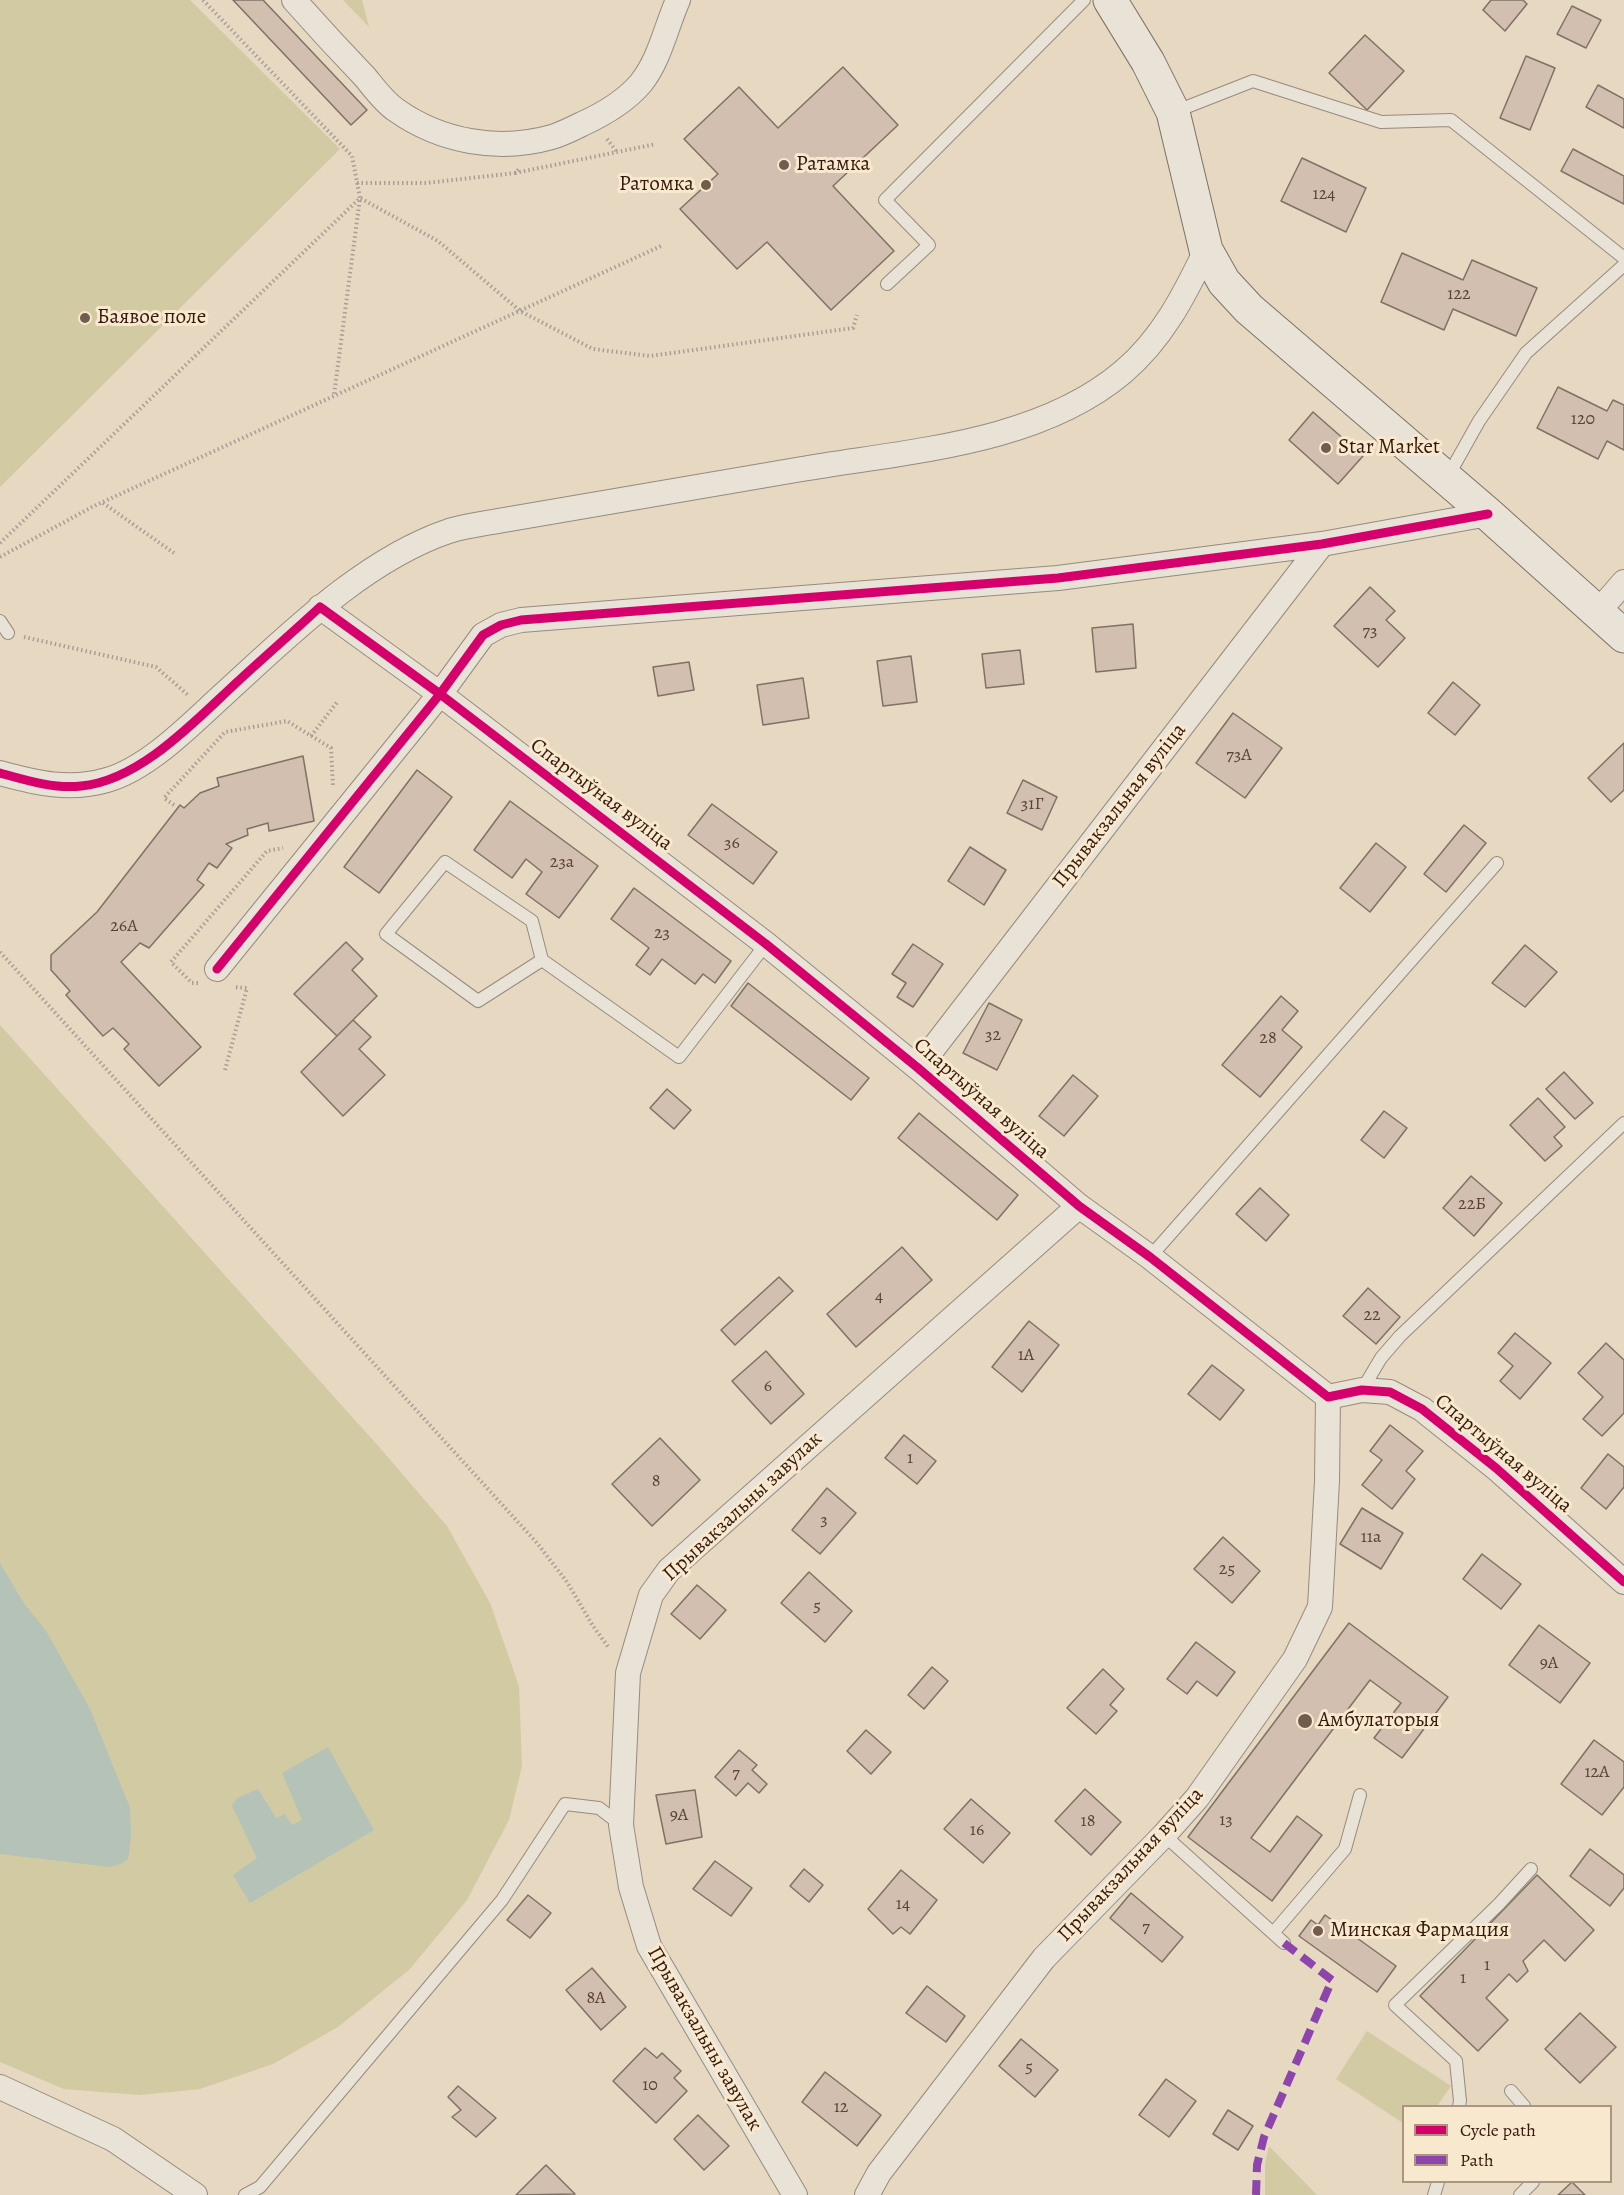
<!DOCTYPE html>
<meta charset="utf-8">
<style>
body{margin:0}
#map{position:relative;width:1624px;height:2195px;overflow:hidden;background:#e6d8c1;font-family:Alegreya,serif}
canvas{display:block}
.legend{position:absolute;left:1402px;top:2105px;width:210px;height:78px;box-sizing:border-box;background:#f8e8cd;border:2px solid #a99581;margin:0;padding:8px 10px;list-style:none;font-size:18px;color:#33190e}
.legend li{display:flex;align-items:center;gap:12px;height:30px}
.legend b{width:30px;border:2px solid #a99581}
</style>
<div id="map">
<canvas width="1624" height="2195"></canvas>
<ul class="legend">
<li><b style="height:8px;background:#d6006c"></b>Cycle path</li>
<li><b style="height:8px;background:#8e44ad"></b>Path</li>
</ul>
</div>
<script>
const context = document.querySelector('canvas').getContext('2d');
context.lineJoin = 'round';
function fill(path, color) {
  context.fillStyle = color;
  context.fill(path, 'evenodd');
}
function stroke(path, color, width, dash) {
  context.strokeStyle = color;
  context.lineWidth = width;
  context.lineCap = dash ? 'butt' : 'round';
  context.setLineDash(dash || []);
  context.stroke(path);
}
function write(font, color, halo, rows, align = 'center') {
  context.font = font + ' Alegreya,serif';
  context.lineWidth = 6;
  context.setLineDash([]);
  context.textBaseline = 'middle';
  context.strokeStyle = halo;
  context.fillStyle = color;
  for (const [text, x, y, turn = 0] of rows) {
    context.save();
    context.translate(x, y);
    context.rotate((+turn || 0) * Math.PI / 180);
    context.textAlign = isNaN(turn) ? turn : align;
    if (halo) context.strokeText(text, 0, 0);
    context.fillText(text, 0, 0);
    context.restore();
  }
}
const green = new Path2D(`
 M0,0H190L340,149L0,487Z
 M343,0H362L369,27Z
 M0,1025L380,1448L447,1526L490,1603L519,1686L522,1766L509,1820L467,1900L409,1970L338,2027L273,2064L200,2089L140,2095L64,2089L0,2062Z
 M1367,2031L1451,2086L1437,2106H1404L1403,2123L1336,2079Z
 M1269,2146L1317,2195H1265V2164Z`);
const water = new Path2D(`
 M0,1563L23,1602L46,1631L90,1709L130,1808L131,1838L128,1859L121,1864L110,1867L0,1854Z
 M328,1747L374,1830L250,1903L233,1875L257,1858L232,1806L237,1798L258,1789L276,1818L285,1814L292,1825L302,1820L282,1773Z`);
const building = new Path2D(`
 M233,0H263L367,110L351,125Z
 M1491,0H1523L1527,4L1505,31L1483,10Z
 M1572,6L1601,20L1586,48L1557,34Z
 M1365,35L1404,71L1367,110L1329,73Z
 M1526,56L1555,68L1530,130L1500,118Z
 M843,67L898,125L833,186L894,251L831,310L767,242L737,269L680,209L718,174L684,139L739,87L778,128Z
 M1598,85L1624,99V128L1586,107Z
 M1573,149L1624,176V204L1561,171Z
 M1302,158L1366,188L1346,232L1281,201Z
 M1402,253L1463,280L1472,260L1537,288L1516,336L1453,309L1444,330L1381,302Z
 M1558,387L1607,411L1613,400L1624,405V450L1607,441L1598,459L1537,428Z
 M1313,412L1363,456L1338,484L1289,440Z
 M1370,587L1395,611L1386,620L1405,638L1378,667L1334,626Z
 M1133,624L1136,668L1096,672L1092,628Z
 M1020,650L1024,684L986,688L982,654Z
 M911,656L917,702L883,706L877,661Z
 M689,662L694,690L658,696L653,667Z
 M803,678L809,718L763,725L757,685Z
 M1453,682L1480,705L1455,735L1428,713Z
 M1233,713L1282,748L1245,798L1196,763Z
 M1624,743V790L1611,802L1588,778Z
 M303,756L314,821L269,831L268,823L247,829L248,835L226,844L232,848L217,868L209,863L197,880L204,885L149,948L140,943L121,962L201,1047L159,1086L124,1049L129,1044L113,1028L103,1036L66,995L70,991L51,970V955L97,912L180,805L184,808L200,793L219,786L217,778Z
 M417,770L452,797L379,893L344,867Z
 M1023,780L1057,797L1042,830L1007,813Z
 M510,801L598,866L559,918L526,894L542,872L526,859L512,878L474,850Z
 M712,804L777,852L753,884L688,835Z
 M1464,825L1486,843L1446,892L1424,874Z
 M1376,843L1406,867L1370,912L1340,888Z
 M970,847L1006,870L984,905L948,881Z
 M634,888L731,961L715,983L703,974L695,984L662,959L650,975L636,965L649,948L611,919Z
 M346,942L363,959L352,970L377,996L337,1036L294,994Z
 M913,944L943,964L913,1007L897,997L906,983L892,974Z
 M1525,945L1557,972L1525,1007L1492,983Z
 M748,983L869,1078L851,1100L731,1006Z
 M1281,996L1298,1011L1282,1030L1302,1047L1260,1097L1222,1065Z
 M989,1003L1022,1020L997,1070L963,1053Z
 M353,1020L371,1037L359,1049L385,1075L343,1116L301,1072Z
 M1564,1072L1593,1103L1575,1119L1546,1089Z
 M1073,1075L1098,1096L1064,1136L1039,1116Z
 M667,1089L691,1110L674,1129L650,1108Z
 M1538,1098L1565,1127L1554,1137L1562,1146L1545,1161L1510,1125Z
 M1384,1111L1407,1128L1384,1158L1361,1140Z
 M919,1113L1018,1195L997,1220L898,1138Z
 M1471,1176L1502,1203L1474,1236L1443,1208Z
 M1260,1188L1289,1215L1266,1241L1236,1214Z
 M902,1247L932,1280L856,1347L827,1314Z
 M779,1277L793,1291L735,1345L721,1330Z
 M1368,1288L1400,1317L1376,1344L1343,1316Z
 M1029,1321L1059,1345L1022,1392L992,1367Z
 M1515,1333L1551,1363L1520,1399L1500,1381L1513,1366L1498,1353Z
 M1606,1343L1624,1360V1413L1602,1436L1583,1419L1603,1397L1578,1373Z
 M766,1351L804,1394L771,1424L732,1381Z
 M1212,1365L1244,1390L1220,1420L1188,1394Z
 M1390,1425L1423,1451L1406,1471L1415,1479L1392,1509L1362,1485L1382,1460L1370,1451Z
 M904,1435L936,1461L917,1484L885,1458Z
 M660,1438L700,1480L652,1526L612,1484Z
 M1608,1454L1624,1467V1487L1606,1509L1581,1488Z
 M827,1488L856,1513L820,1554L792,1530Z
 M1362,1508L1403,1533L1381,1569L1340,1544Z
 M1223,1537L1260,1571L1232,1603L1194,1569Z
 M1482,1554L1521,1584L1501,1609L1463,1579Z
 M809,1572L852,1611L825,1642L781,1603Z
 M697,1585L726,1610L700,1639L671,1614Z
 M1349,1623L1448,1697L1402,1758L1374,1738L1401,1703L1370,1680L1251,1838L1270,1852L1297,1816L1322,1835L1272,1901L1188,1837Z
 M1539,1625L1590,1663L1560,1703L1509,1665Z
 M1196,1642L1235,1672L1217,1696L1197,1681L1187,1694L1167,1679Z
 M932,1667L948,1681L924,1709L908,1695Z
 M1103,1669L1124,1689L1110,1705L1117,1711L1096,1734L1067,1708Z
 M866,1730L891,1752L871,1774L847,1751Z
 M1594,1740L1624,1762V1787L1602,1815L1561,1784Z
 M739,1750L757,1765L752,1770L767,1784L759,1793L748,1783L736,1796L715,1777Z
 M1085,1789L1121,1822L1091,1855L1055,1821Z
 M695,1790L702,1837L666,1844L656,1795Z
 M971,1799L1010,1833L983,1863L944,1829Z
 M1590,1849L1624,1875V1888L1610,1906L1570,1876Z
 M715,1861L752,1888L731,1916L693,1889Z
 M804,1869L823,1885L809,1902L790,1886Z
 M901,1870L937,1900L910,1934L901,1927L893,1934L868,1909Z
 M1537,1875L1594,1930L1565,1961L1544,1940L1523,1961L1528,1971L1517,1982L1509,1974L1486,1998L1508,2020L1478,2051L1420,1996Z
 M1131,1893L1183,1937L1162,1962L1110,1918Z
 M528,1895L551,1913L530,1938L507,1920Z
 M1325,1915L1396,1966L1377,1992L1299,1936L1311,1920L1318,1925Z
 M592,1968L626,2007L601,2030L566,1990Z
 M927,1986L965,2016L946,2042L906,2013Z
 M1580,2013L1616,2047L1580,2083L1545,2049Z
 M1021,2039L1058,2070L1035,2097L999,2066Z
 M645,2048L657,2058L662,2053L681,2071L674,2078L687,2091L656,2123L613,2081Z
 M825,2072L881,2115L857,2146L802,2102Z
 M1166,2079L1196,2101L1169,2137L1139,2115Z
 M458,2086L496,2118L476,2137L452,2117L461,2110L448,2097Z
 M1228,2110L1253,2126L1238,2150L1213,2134Z
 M698,2115L729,2146L704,2170L674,2139Z
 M546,2165L575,2194L516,2195Z
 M1572,2182L1585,2195H1558Z`);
const path = new Path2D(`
 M203,0L352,156L360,198L334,395
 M607,139L617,152
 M515,173L656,144
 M357,183H427L515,173L519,169
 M103,503L174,553
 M0,543L360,198L438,241L520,311L593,349L650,356L853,328L857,315
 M0,557L92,507L661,246
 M24,637L156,667L188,695
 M311,736L338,701
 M174,805L164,798L225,732L287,721L331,748L333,785
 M0,952L537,1543L567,1582L593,1626L609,1648
 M198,983H192L171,962L267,851L283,848
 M225,1070L247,988L233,987`);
const lane = new Path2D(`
 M1174,112L1253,81L1381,122L1451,120L1624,258
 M887,284L929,245L885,200L1084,0
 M1447,478L1479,421L1526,353L1624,265
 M0,621L8,633
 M542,960L478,1001L386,934L445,862L532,921L542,960L679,1057L766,944
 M1150,1257L1497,863
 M1362,1390L1381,1358L1400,1336L1624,1123
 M1164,1835L1284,1943
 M1274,1932L1345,1849L1360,1795
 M1511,2091L1524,2106
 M1459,2106L1460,2101L1456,2061L1395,2005L1499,1904L1531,1869
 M245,2195L260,2187L502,1900L565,1804L599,1808L621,1825
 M1434,2195L1438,2182
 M1520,2195L1533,2182`);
const street = new Path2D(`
 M294,0C317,26 341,52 365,77C374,88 384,102 396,110C441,142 499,152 552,137C562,134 572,129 582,124C604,114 625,102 641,83C660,59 666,27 678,0
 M320,607L440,694L766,944L918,1068L1079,1206L1150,1257L1328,1397L1362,1390L1390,1392L1422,1409L1496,1468L1624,1582
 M1597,613L1624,582
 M0,773C36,783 70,791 107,780C149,768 191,724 223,695C288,636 363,560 449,531C465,526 482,524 498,521C599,504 700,486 802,469C907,451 1038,444 1123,372C1162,339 1184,296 1206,250
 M217,969L440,694L483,635L501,625L521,620L1058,578L1322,544L1488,514
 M918,1068L1322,544
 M0,2087L113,2139L195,2195
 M795,2195L649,1946L631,1887L621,1825L628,1673L651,1595L669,1570L1079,1206
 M867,2195L879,2173L1044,1958L1164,1835L1197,1798L1295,1659L1320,1607L1327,1481L1328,1397`);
const secondary = new Path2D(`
 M1110,0L1148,62L1173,112L1206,250L1224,282L1249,309L1488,514L1624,636`);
const quiet = new Path2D(`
 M1256,2195L1257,2165L1264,2137L1332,1980L1284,1943`);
const cycleway = new Path2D(`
 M0,773C25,780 54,789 81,786C139,781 194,722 235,684C263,658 292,633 320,607L440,694L766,944L918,1068L1079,1206L1150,1257L1328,1397L1362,1390L1390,1392L1422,1409L1496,1468L1624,1582
 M217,969L440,694L483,635L501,625L521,620L1058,578L1322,544L1488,514`);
const markers = [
 [784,165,6,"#725c4d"],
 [706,185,6,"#725c4d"],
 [85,318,6,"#725c4d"],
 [1326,448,6,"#725c4d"],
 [1305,1721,8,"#725c4d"],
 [1318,1931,6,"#725c4d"]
];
const numberNames = [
 ["124",1324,195],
 ["122",1459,295],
 ["120",1583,420],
 ["73",1370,632],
 ["73А",1239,756],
 ["31Г",1032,805],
 ["36",732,844],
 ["23а",562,863],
 ["26A",124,927],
 ["23",662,934],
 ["32",993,1036],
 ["28",1268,1039],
 ["22Б",1472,1205],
 ["4",879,1297],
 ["22",1372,1316],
 ["1А",1026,1356],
 ["6",768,1387],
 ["1",910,1459],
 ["8",656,1482],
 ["3",824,1521],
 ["11а",1371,1538],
 ["25",1227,1570],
 ["5",817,1607],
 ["9А",1549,1664],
 ["12А",1597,1773],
 ["7",736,1774],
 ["9А",679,1816],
 ["13",1226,1821],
 ["18",1088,1822],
 ["16",977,1831],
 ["14",903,1905],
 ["7",1146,1928],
 ["1",1487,1966],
 ["1",1463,1979],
 ["8А",596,1999],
 ["5",1029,2068],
 ["10",650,2086],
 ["12",841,2108]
];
const poiNames = [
 ["Ратамка",796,165],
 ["Ратомка",694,185,"right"],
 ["Баявое поле",97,318],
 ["Star Market",1338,448],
 ["Амбулаторыя",1318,1721],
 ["Минская Фармация",1330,1931]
];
const streetNames = [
 ["Спартыўная вуліца",601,795,37],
 ["Прывакзальная вуліца",1120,806,-52],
 ["Спартыўная вуліца",981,1099,41],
 ["Спартыўная вуліца",1503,1454,40],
 ["Прывакзальны завулак",743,1507,-43],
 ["Прывакзальная вуліца",1131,1865,-47],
 ["Прывакзальны завулак",704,2039,60]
];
fill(green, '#d2caa2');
fill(water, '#b4c2b8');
fill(building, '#d3bfaf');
stroke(building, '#7d7265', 1.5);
stroke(lane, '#968b7d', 14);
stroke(street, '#968b7d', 26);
stroke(secondary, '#7d7265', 35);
stroke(path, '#a79f96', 4, [1.5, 3]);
stroke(lane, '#e9e2d7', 12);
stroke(street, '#e9e2d7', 24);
stroke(secondary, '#e9e2d7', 33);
stroke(quiet, '#8e44ad', 8, [15, 8]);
stroke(cycleway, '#d6006c', 9);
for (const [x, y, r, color] of markers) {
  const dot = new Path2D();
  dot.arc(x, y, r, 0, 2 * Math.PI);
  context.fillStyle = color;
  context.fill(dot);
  stroke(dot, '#f8e8cd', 2);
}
write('18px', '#5b4236', null, numberNames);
write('21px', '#33190e', '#f8e8cd', poiNames, 'left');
write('21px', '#33190e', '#f8e8cd', streetNames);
</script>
